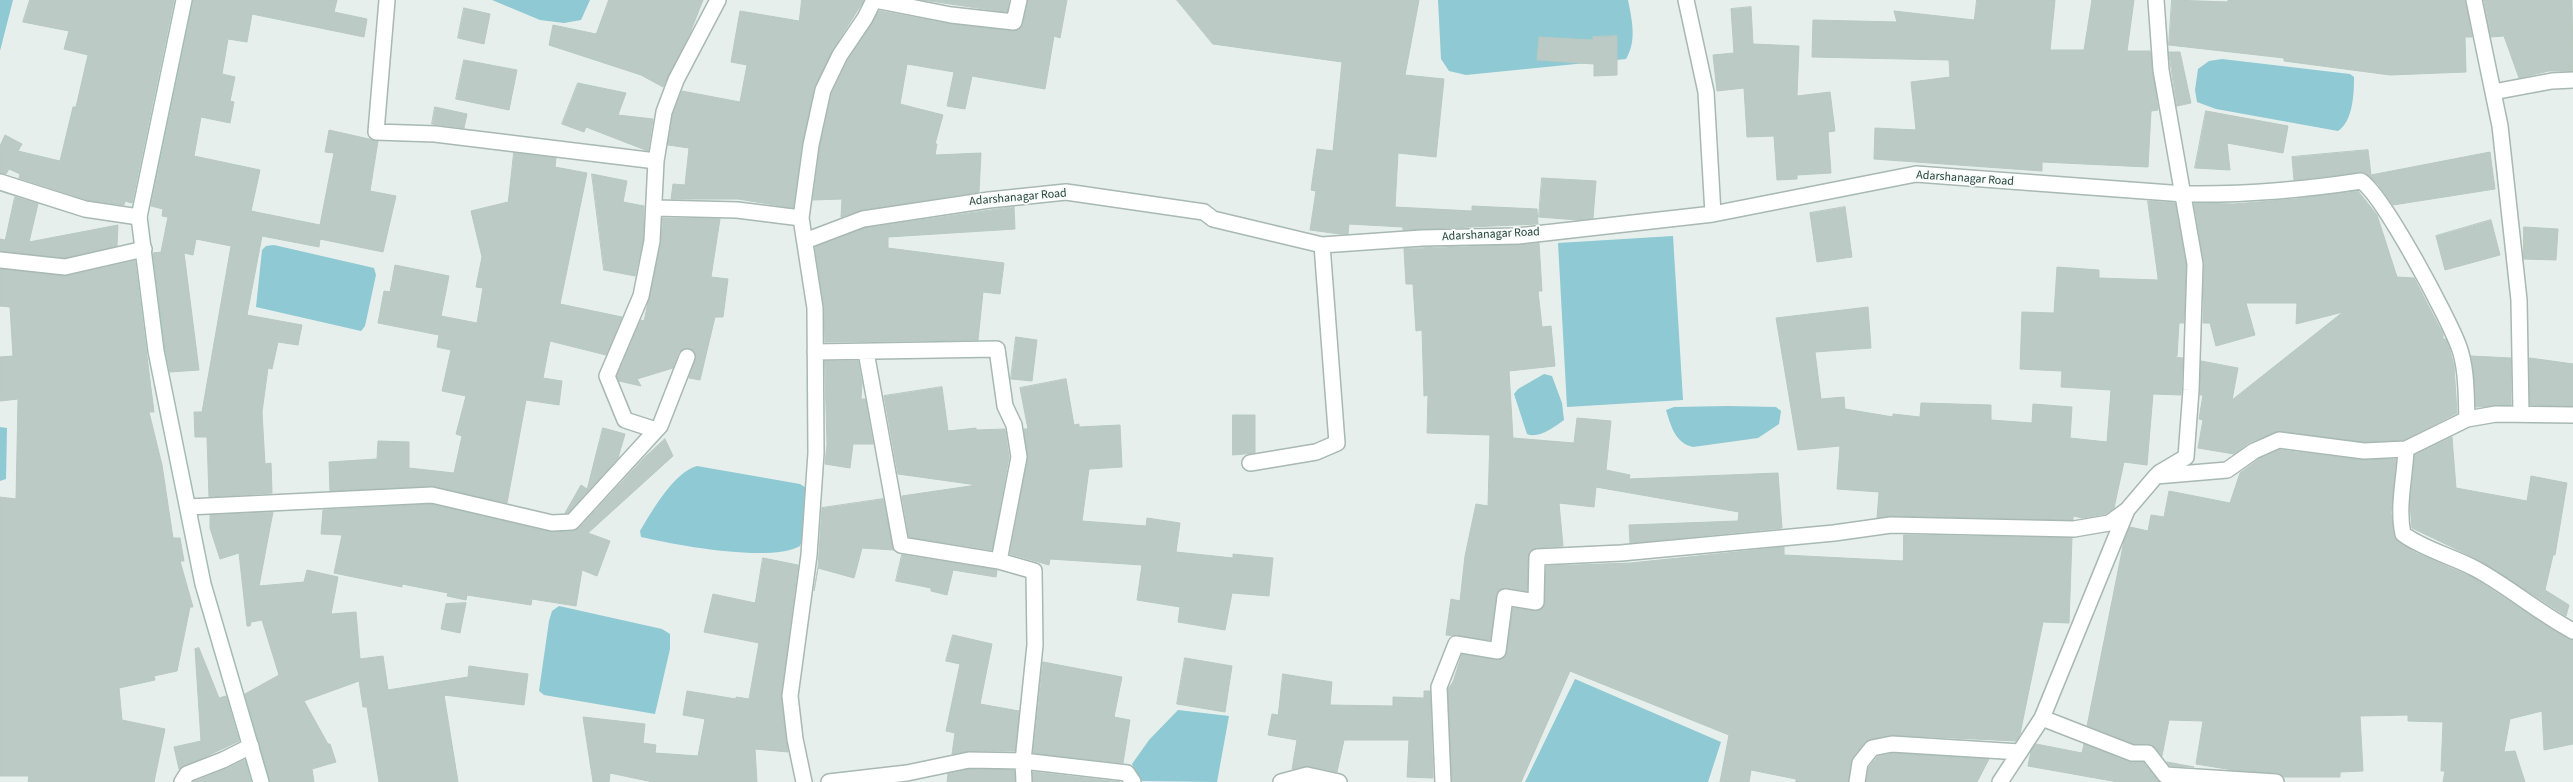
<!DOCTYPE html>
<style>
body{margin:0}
canvas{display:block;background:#e6efeb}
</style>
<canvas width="2573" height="782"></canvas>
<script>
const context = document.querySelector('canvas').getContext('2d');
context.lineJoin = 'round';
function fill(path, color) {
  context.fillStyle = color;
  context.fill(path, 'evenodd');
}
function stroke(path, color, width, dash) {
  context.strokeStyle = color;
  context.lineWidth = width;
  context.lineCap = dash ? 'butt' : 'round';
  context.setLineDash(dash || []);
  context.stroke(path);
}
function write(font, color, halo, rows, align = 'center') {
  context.font = font + ' "Source Sans 3",sans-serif';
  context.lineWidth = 4;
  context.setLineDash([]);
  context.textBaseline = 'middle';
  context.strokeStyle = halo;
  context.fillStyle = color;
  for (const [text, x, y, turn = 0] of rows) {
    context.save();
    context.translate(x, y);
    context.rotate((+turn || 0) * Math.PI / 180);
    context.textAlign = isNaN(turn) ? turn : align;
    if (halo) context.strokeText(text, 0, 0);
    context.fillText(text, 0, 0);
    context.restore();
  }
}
const water = new Path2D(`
 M0,0H13L0,51Z
 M492,0H590L581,20L564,23L540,20Z
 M1438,0H1628C1632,20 1637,41 1626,59L1466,75L1449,71L1441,59Z
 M2222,59L2350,74L2354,77C2354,94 2353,121 2338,131L2216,109L2197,102L2195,90L2198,69L2209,61Z
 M1673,236L1683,400L1567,407L1558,243Z
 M274,245L374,268L376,275L365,326L361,331L256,307L262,250L266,246Z
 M1544,374L1552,376L1562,403L1564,420C1555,427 1538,439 1527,434L1514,394L1518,389Z
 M1729,406L1776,407L1781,411L1779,424L1758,438L1693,447C1675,443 1671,426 1666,410L1674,407Z
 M0,427L7,428L6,479L0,481Z
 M697,466L800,484L808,489L804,536L800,546C771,563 675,545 641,537L640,531C652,511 674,472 697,466Z
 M559,606L662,629L670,634V649L655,714L544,695L539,691L549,621L552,611Z
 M1575,679L1721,742L1708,782H1525Z
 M1178,710L1229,716L1217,782L1140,781L1132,764L1149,740Z`);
const building = new Path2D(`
 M30,0H174L132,203L125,201L124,205L87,200L19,178L20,174L9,169L6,174L0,173V146L5,135L22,144L18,151L60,161L73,107H76L88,55L64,49L69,31L23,22Z
 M193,0H337L334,12L367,19L364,37L252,14L247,42L228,39L222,74L235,77L230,101L234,102L230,123L201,117L194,156L260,170L251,211L320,225L334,153L325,152L329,130L378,141L370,191L396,196L383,252L320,239L319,247L262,236L247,315L302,325L298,345L278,342L272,369L268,368L262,412L265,464L271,463L272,493L209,497L207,437H195L194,412H202L231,246L196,239L193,255L184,253L199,370L170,372L165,349L153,253L161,252L168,217L162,216L163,209L151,206Z
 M609,0H703L690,33L663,87L641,75L549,45L553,25L596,34Z
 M802,0H864L832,51L814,88L802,143L793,208L738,199H671L673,184L685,185L689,148L668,145L673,114L682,91L740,102L747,65L731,62L740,11L799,21Z
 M923,0H1009L1007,12Z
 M1028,0H1067L1060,38L1054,36L1045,89L972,76L965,109L947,106L954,72L907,64L900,104L943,115L935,144H937L935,155L981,153L979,192L862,210L841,217L842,199L813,200L820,147L832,93L848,60L879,11L950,24L1013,31L1021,28L1023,24Z
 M1177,0H1419L1405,75L1444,79L1436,157L1398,153L1395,207L1472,211V206L1537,209L1538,224L1403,230V227L1349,224L1348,234H1340L1310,230L1316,191L1311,190L1317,149L1333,151L1342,62L1213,44Z
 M1977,0H2055L2050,50H2084L2092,0H2134L2127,51H2150L2158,110L2151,111L2148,167L2042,162V171L1874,159L1875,128L1916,130L1911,82L1950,77L1949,60L1812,57L1813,20L1897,22L1894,11L1974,20Z
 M2172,0L2228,2V0H2465L2472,37H2465L2466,72L2390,75L2284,61V58L2169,45Z
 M2484,0H2572L2573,71H2549L2519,78L2504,36L2491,37Z
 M1751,7L1753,44L1799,46L1797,96L1830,92L1835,131L1828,132L1831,173L1797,175V179L1777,180L1774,136L1747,137L1744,88L1717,91L1713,55L1734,53L1731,9Z
 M464,8L490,14L484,44L458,38Z
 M1617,36V75L1594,76V64L1537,60L1539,37L1593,40V37Z
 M2169,52H2180L2191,103L2177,106Z
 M464,60L517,70L509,110L456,99Z
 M578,83L626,93L618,115L653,119L648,151L586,127L584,132L562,124Z
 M435,107L467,114L464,128L432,124Z
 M2206,111L2288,126L2283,153L2227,143L2230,170L2195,168Z
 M2368,150L2371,175L2490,152L2495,189L2393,205L2378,184L2364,172L2294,180L2292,157Z
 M514,153L556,158L555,167L587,173L560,304L622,317L606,355L550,341L543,378L562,381L559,405L526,400L507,503L432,486L330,491L329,462L377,459L378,441L409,442V468L454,473L462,436L456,434L466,396L442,391L451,350L437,347L439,335L378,323L384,291L390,292L395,265L449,276L441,316L477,323L483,288L476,287L482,257L471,211L508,202Z
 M592,174L627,181L623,202L644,206L643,240L635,276L604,270Z
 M1542,178L1596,181L1593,218L1578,220L1539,217Z
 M2358,191L2377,215L2397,277L2414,278L2443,334V339H2446L2450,350L2454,366L2457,413L2404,440L2364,442L2280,431L2250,442L2234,454L2198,448L2203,420L2199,419L2203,395H2200L2201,361L2238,368L2232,400L2343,312L2296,324L2297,303H2246L2255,335L2216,346L2210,323H2203L2204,263L2194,203L2234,204L2296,199Z
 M15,197L38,204L29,242L118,225L117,246L64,258L0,251V239L5,240Z
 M2148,201L2175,203L2186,265L2184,323H2179L2177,356L2174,357L2183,358L2181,395L2153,394L2147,465L2124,462L2114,508L2105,514L2083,518L2073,516V520L1891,516L1877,518L1879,492L1837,489L1840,446L1798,450L1776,318L1868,307L1871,348L1815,352L1821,399L1844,397L1845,409L1893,417V414L1920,417L1921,403L1991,405V420L2032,423L2033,404L2072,407L2070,438L2107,442L2111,390L2061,387L2062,371L2020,369L2022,312L2054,313L2057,267L2099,270V278L2158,280Z
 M1014,207L1015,229L888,237V248L1004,263L1000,294L983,292L978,340L825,342L824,307L815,247L865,228Z
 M1845,207L1852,257L1817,262L1810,213Z
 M663,218L720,219L711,277L728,279L723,317H715L700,380L689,378L696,356L694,351L686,348L678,353L673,368L637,379L641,386L619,381L617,376L641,320L644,321L661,243Z
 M2491,220L2500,255L2445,270L2436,236Z
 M2524,227L2558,229L2556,260L2524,259Z
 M1539,243L1542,291H1538L1542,327L1551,326L1555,366L1509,371L1513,438L1574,443L1577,418L1611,421L1606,470L1630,475L1629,479L1778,473L1782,528L1630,543L1629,525L1738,521L1739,512L1596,487L1594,507L1559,503L1563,546L1536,548L1529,552L1527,591L1506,588L1498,591L1490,640L1446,635L1451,599L1460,601L1465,556L1476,504L1488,506L1490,435L1427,433L1428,395L1424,396L1422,330L1416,331L1413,284H1406L1404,249Z
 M135,261L154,412H149L162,465L173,538H180L184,561H180L193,607H190L177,671L154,676L155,680L119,688L122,720L165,729L154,782H28L29,776H0V497L16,499L18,399L0,401V357L13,356L10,307L0,306V269L67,276Z
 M1016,337L1037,340L1032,381L1011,379Z
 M2471,356L2511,358V405L2476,407Z
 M2530,358L2573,364V406L2530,405Z
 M825,361H858L862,384L861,399H865L873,444H853L850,468L825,464L827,445Z
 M1066,379L1074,425L1079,424V427L1120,425L1122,467L1089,469L1082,521L1146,526L1147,518L1180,523L1176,552L1233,558V554L1273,558L1269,596L1232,593L1225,630L1178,622L1180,607L1137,600L1142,565L1050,559L1049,565L1010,554L1028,458L1024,429H1028L1020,388Z
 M942,387L948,431L976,428V430L1005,429L1009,457L992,550L909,537L902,496L977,485L898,474L884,396Z
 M1233,415H1255V453L1233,455Z
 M603,428L625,434L618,458L568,513H565L581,485L587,489Z
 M2452,437L2456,488L2527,501L2531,476L2567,483L2555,555H2553L2545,590L2569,605L2566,616L2481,561L2412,528L2410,503L2415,455Z
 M665,439L673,456L588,533L610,541L597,576L582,570L576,606L532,599L531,605L467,595L466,600L447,596L448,593L402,584V587L334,573L342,535L321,534L323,510L431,504L550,532L572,531L579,528L644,458Z
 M2280,450L2363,460L2396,459L2391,513L2395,539L2416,553L2472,577L2556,632L2573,640V744L2544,750L2542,711L2510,719L2504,752L2515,751L2525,782H2443L2445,771H2441L2443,722L2408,721V715L2360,716L2363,771L2340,772V777H2284L2277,773L2233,770L2196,764L2203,721L2169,720L2162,756L2152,744H2134L2087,726L2124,541L2130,527L2148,531L2151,515L2164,517L2169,491L2230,503L2240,473L2259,459Z
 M883,499L894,550L862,548L854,578L818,568L814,591L818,568L822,508Z
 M273,512L259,586L304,582L307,570L338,577L331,614L356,612L360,659L383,656L388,690L468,677L469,666L528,674L524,705L444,695L458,782H379L367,707H363L359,681L304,701L328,744H330L336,762L312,769L314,782H270L245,694L279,675L262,620L251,622L250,626H247L239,553L220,559L210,528V515Z
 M1904,535L2072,538L2069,623L2043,622L2020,734L2016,741L1890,735L1865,742L1851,761L1848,782H1796V779L1751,770L1749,782H1720L1729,735L1570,671L1521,782H1452L1448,689L1453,682L1462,654L1496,660L1505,657L1513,608L1535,611L1544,607L1546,566L1631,563L1784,547V555L1903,561Z
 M902,555L997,570L996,577L953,570L947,595L931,591V588L896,581Z
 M763,558L798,565L781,695L788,752L755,749L757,782H653L610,773L609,782H593L583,717L645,724L643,743L656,745L655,753L698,756L705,719L683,715L687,691L736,699V697L749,699L759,643L704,632L713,594L755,603Z
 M466,603L460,633L441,629L446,604Z
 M953,635L992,644L980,704L1019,711L1015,751H969L952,754L955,733L946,731L960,664L946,661Z
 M199,648L219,698L226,696L239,741L179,769L174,747L201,741L195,649Z
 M1185,658L1232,666L1225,712L1177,704Z
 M1043,662L1122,677L1114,717L1130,720L1123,763L1033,753Z
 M1283,674L1332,682L1330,705L1393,706V697L1424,698V691H1430L1433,778L1407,777L1409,740H1344L1337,772L1309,766L1292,769L1297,740L1268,735L1272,714L1278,715Z
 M2036,744L2082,753L2084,744L2129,762H2143L2159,782H2118L2028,766L2031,751Z
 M1893,753L1989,759L1977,782H1866L1869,767L1877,757Z
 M245,760L251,782H193L226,769Z
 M2167,762L2194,767L2170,766Z
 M970,769L1014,770L1015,782H947L948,774Z
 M1033,772L1120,782H1033Z`);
const minor = new Path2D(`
 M387,0L376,132L435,134L656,161
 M874,0L951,15L1014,22L1019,0
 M1686,0L1706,92L1713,214
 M2156,0L2161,70L2195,264L2191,390L2186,457L2159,473
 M2474,0L2500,126L2519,300L2521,413
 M2493,92L2552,81L2573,80
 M0,182L85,209L139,217
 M655,208L737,210L801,218
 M805,241L863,219L989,200L1066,192L1204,212L1213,219L1322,245L1422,238L1518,236L1713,214L1916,174L2184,194C2243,195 2302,190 2361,181C2383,195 2448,317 2459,347C2467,369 2466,396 2467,419
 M0,260L65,267L144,249
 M815,352L997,349L1005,406L1014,425L1019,457L999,561L1034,571L1035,645L1023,761L1024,782
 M866,352L901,545L999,561
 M656,430L625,420L607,376L641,296L652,241L656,161L664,112L676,80L718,0
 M2406,449C2405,477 2397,507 2403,534C2425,550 2452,556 2476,569C2509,587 2539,613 2573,631
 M1250,463L1316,452L1337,443L1322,245
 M188,507L432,495L552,523L572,522L660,426L687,357
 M2042,718L2132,753H2148L2165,775L2276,782
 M182,782L187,774L223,760L251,746
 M804,782L795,739L790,696L809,555L816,453L815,308L801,218L811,145L823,90L840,55L865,18L874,0
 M829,782L907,773L969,760L1023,761L1127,773L1133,782
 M1281,782L1307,775L1339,782
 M1443,782L1439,687L1456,644L1498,651L1505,597L1536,602L1537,557L1621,553L1834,533L1891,525L2074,529L2109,523L2127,510
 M1857,782L1860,763L1872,748L1892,744L2020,752
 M2000,782L2042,718L2127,510L2156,476L2227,470L2254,451L2279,440L2364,451L2406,449L2467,419L2496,414L2573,415`);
const secondary = new Path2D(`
 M184,0L139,217L156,351L203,584L261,782`);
const streetNames = [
 ["Adarshanagar Road",1965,179,4],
 ["Adarshanagar Road",1018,198,-5],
 ["Adarshanagar Road",1491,235,-3]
];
fill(water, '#8ec9d4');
fill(building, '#bbcac4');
stroke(building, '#b8c9c2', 1);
stroke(minor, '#a8b8b2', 18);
stroke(secondary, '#a4bbb3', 18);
stroke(minor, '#fff', 15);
stroke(secondary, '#fff', 15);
write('12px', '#24423a', '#f7fbf9', streetNames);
</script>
